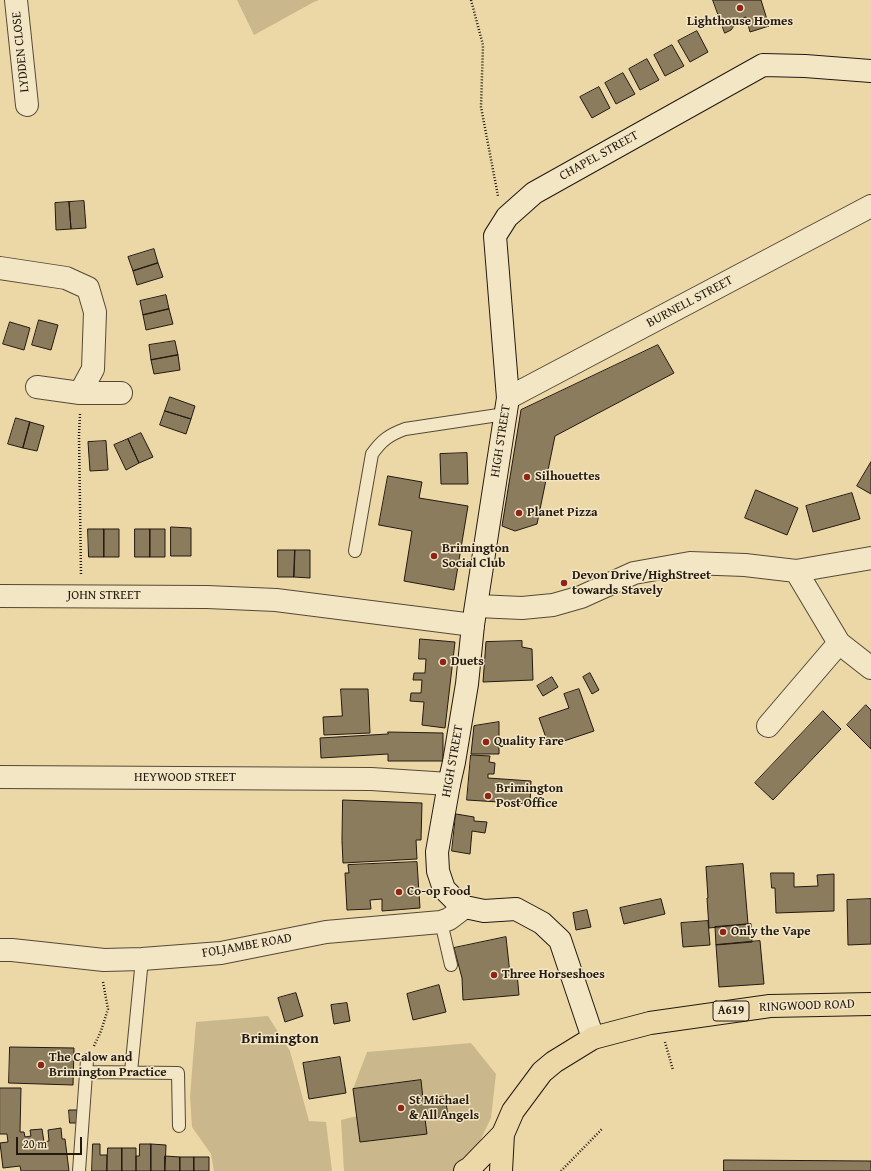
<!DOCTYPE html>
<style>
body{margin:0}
#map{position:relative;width:871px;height:1171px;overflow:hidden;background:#ecd8a6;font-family:"Gentium Book Plus",serif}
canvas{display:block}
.scale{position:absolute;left:16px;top:1137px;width:66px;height:18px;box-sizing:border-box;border:2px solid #231910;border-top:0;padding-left:5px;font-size:12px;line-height:14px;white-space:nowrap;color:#231910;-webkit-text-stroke:3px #f3e6c5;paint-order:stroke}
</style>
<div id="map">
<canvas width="871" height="1171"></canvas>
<div class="scale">20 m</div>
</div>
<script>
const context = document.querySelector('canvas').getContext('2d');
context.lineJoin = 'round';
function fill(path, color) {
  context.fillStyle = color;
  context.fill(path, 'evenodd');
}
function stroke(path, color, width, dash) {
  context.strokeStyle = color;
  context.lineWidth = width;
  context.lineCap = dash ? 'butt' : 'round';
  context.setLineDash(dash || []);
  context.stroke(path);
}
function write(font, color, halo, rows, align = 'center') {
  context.font = font + ' "Gentium Book Plus",serif';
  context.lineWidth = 3;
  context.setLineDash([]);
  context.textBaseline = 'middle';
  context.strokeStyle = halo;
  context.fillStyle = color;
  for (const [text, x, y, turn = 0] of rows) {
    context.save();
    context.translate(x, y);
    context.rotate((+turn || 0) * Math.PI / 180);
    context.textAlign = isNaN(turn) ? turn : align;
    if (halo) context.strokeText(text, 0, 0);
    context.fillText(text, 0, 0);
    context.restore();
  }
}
const green = new Path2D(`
 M237,0H319L312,3L254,35Z
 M268,1016L290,1051L309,1121L326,1122L332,1171H214L211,1154L192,1127L190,1096L196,1022Z
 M471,1043L496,1074L491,1118L476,1149L457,1171H344L341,1120L357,1116L353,1089L367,1052Z`);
const building = new Path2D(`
 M713,0H761L769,26L750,32L746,17L739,19L731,30L725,33Z
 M697,31L708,52L690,62L678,41Z
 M672,45L684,66L665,76L654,55Z
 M647,59L659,80L640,90L629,69Z
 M623,73L635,94L616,104L605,83Z
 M599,87L610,108L592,118L580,97Z
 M84,201L86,228L71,229L69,202Z
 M69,202L71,229L56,230L55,203Z
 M154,249L158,263L133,271L128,257Z
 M158,263L163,277L137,285L133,271Z
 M166,295L169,309L143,315L140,301Z
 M169,309L173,324L146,330L143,315Z
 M39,320L58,325L51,350L32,345Z
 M10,322L30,328L24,350L3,344Z
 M175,341L178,355L151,360L149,345Z
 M658,345L674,373L555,436L537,524L515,531L502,526L521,410Z
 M178,355L180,370L154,374L151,360Z
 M170,397L195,406L191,419L165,411Z
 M165,411L191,419L186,434L160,425Z
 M16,418L30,422L23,448L8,444Z
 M30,422L44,426L37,451L23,448Z
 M141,433L153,457L139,463L128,439Z
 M128,439L139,463L126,470L114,445Z
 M106,441L108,470L90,471L88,442Z
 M467,453L468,484H441L440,454Z
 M871,462V494L857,486Z
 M388,476L422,482L419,498L468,506L454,590L404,581L412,531L379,525Z
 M756,490L798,508L787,535L745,518Z
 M852,493L860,519L813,532L806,506Z
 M171,527L191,528V556H171Z
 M88,529H104V557H89Z
 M104,529H119V557H104Z
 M135,529H150V557H135Z
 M150,529H165V557H150Z
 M278,550H295L294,577H278Z
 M295,550H310V578L294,577Z
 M420,639L455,642L445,728L422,725L424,702L410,701L411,693H421L422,680H413L414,673H425L426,659H419Z
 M522,641V647L532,649L533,680L483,682L486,642Z
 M590,673L599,690L592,694L583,677Z
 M552,677L558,687L543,696L537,686Z
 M341,689H368L370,733L324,735L323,717L342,716Z
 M579,689L594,731L549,746L539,718L569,708L564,694Z
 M866,705L871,710V749L847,725Z
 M823,711L841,729L773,800L755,783Z
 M499,722V754H471L474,726Z
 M388,732L443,733V761H388V754L321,758L320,738L388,734Z
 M471,755L490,756L489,762L495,763L494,774H488V778L531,781L530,804L467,800Z
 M343,800L422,803L421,840H416L417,859L343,863L342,841Z
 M456,814L474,817V821L487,822L485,833L472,831L470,854L452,851Z
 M417,862L420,908L382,911V899L370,900L371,909L347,910L345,873H349L348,865Z
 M743,864L748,924L709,928L707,898H708L706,867Z
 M771,873H794V887L818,886L817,875L834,874V911L776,913L775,888H772Z
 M661,899L665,914L624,924L620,908Z
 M871,899V944L848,945L847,900Z
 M587,910L591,927L576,930L573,913Z
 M708,921L710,945L683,947L681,923Z
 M751,924L752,942L716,945L715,927Z
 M506,937L510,974L517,973L519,995L463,1000L462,978L454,948Z
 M760,941L764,984L719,987L716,945Z
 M439,985L446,1012L413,1020L407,994Z
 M296,993L303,1016L285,1022L278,998Z
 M347,1003L350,1021L334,1024L331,1005Z
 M10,1047L74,1048L73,1085L9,1083Z
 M340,1057L346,1093L309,1099L303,1063Z
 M421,1080L423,1099L445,1096L448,1116L425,1119L427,1134L360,1142L353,1089Z
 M0,1088H21L20,1132H24L25,1137L31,1136L30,1130L42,1129L44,1142L49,1141L48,1130L61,1128L62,1139H65L69,1171H21L20,1166L3,1168L0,1143L8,1142L7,1134H0Z
 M69,1110H77L78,1123H70Z
 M93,1144H100V1155H107V1171H92Z
 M140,1144H151V1171H136V1156H139Z
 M151,1144L166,1145L165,1171H151Z
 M108,1148H122V1171H107Z
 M122,1148H136V1171H122Z
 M165,1156L180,1157V1171H165Z
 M180,1157H194V1171H180Z
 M194,1157H209V1171H194Z
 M724,1160L871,1161V1171H724Z`);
const path = new Path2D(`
 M471,0L483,45L481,107L498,196
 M80,414L79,435L81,575
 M665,1042L673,1070
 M94,1046L101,1031L108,1009L103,982
 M561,1171L602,1129`);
const lane = new Path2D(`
 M355,551L372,454C382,440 389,435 405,429L505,414
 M441,922L451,965
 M86,1072L178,1073L179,1126
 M131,1072L142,959
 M79,1171L87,1060`);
const street = new Path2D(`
 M16,0L27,105
 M0,268L66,278L88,288L95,312L93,369L80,393L37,387
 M80,393H121
 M508,398L871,206
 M796,571L839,643L871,668
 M0,596L207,597L276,600L473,625
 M477,606L522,608L553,605L581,597L634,573L690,563L745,565L796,571L871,558
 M768,726L839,643
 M0,777L371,779L449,784
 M0,950H12L104,960L142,959L221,953L326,932L441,922L449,919L465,907`);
const secondary = new Path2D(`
 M593,1038L560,940L542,923L516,909L484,911L465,907L456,901L444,889L438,871L437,852L449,784L454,762L467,684L473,625L508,398L495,236L507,217L534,193L763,65L805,66L871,71`);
const highway = new Path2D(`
 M465,1171L470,1168L503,1134
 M501,1171L503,1134L513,1111L542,1072L554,1062L593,1038L650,1023L770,1006L871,1004`);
const markers = [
 [740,8,4,"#8f2418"],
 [527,477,4,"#8f2418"],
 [519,513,4,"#8f2418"],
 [434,556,4,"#8f2418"],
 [564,583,4,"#8f2418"],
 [443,662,4,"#8f2418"],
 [486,742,4,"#8f2418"],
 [488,796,4,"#8f2418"],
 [399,892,4,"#8f2418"],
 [723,932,4,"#8f2418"],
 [494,975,4,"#8f2418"],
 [41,1065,4,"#8f2418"],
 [401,1108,4,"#8f2418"]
];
const shields = [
 [731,1011,36]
];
const shieldNames = [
 ["A619",731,1011]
];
const poiNames = [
 ["Lighthouse Homes",740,22,"center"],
 ["Silhouettes",535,477],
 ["Planet Pizza",527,513],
 ["Brimington",442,549],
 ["Social Club",442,564],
 ["Devon Drive/HighStreet",572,576],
 ["towards Stavely",572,591],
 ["Duets",451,662],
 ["Quality Fare",494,742],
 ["Brimington",496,789],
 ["Post Office",496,804],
 ["Co-op Food",407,892],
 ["Only the Vape",731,932],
 ["Three Horseshoes",502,975],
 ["The Calow and",49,1058],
 ["Brimington Practice",49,1073],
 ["St Michael",409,1101],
 ["& All Angels",409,1116]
];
const streetNames = [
 ["LYDDEN CLOSE",21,52,-96],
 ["CHAPEL STREET",599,156,-29],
 ["BURNELL STREET",690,302,-28],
 ["HIGH STREET",501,441,-81],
 ["JOHN STREET",104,596],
 ["HIGH STREET",453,761,-80],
 ["HEYWOOD STREET",185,778],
 ["FOLJAMBE ROAD",247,946,-10],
 ["RINGWOOD ROAD",807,1006,-2]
];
const quarterNames = [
 ["Brimington",280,1039]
];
fill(green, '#cab88c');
fill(building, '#8c7c5e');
stroke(building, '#231910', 1);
stroke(lane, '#554936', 14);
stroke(street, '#554936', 24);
stroke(secondary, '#231910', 24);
stroke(highway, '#231910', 24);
stroke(path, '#231910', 2.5, [1, 2]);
stroke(lane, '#f3e6c5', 12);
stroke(street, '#f3e6c5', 22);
stroke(secondary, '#f3e6c5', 22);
stroke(highway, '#ecd8a6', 22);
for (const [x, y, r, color] of markers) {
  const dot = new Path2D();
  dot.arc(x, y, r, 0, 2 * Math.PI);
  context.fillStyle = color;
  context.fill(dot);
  stroke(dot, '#f3e6c5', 1.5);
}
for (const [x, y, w] of shields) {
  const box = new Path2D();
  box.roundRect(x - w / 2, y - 10, w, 20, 3);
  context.fillStyle = '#f3e6c5';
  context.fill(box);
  stroke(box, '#231910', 1);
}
write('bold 12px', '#231910', null, shieldNames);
write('bold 13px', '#231910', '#f3e6c5', poiNames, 'left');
write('13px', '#231910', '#f3e6c5', streetNames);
write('bold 15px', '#231910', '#f3e6c5', quarterNames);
</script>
